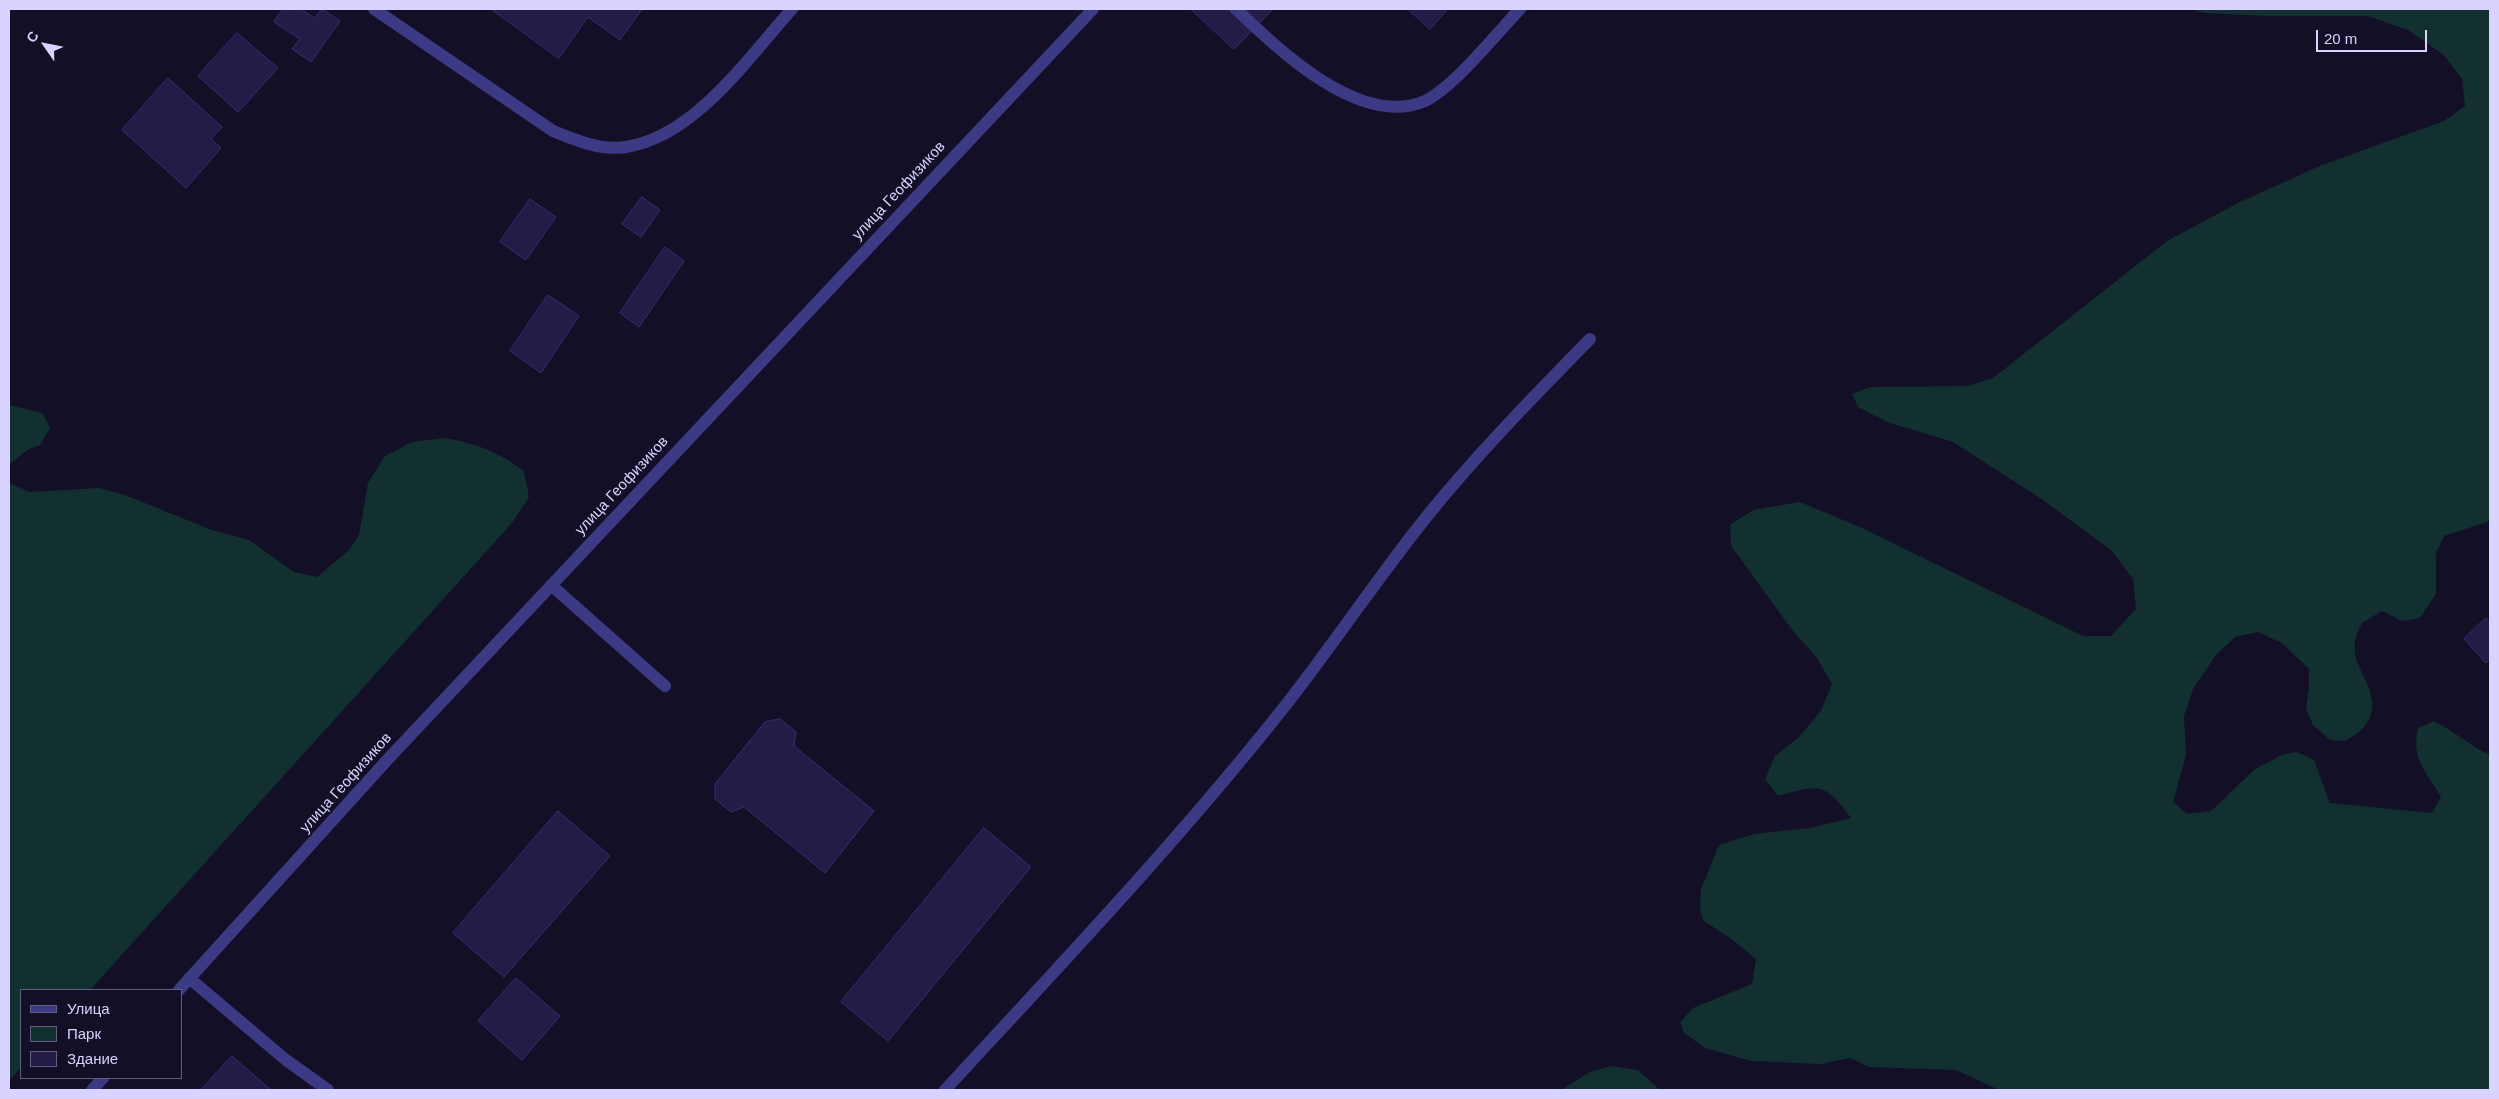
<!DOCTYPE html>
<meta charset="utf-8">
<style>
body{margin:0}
#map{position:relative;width:2499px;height:1099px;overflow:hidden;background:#130f26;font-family:Arial,sans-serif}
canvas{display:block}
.frame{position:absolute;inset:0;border:10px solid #d9d4ff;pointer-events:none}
.legend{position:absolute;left:20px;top:989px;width:162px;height:90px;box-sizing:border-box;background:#130f26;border:1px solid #625e7d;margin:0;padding:6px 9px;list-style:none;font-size:15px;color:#d9d4ff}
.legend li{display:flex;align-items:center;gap:10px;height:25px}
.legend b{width:25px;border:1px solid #625e7d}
.north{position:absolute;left:20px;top:20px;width:50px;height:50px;-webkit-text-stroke:4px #130f26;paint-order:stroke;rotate:303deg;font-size:14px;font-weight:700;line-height:20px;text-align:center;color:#d9d4ff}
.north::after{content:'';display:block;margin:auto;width:18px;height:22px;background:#d9d4ff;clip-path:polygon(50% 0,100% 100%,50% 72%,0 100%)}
.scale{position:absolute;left:2316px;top:30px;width:111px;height:22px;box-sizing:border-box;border:2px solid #d9d4ff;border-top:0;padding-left:6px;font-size:15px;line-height:18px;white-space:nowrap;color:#d9d4ff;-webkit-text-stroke:4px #130f26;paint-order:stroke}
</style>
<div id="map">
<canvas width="2499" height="1099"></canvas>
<div class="frame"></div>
<ul class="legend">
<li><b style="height:6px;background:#3d3a85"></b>Улица</li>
<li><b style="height:14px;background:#12302f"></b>Парк</li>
<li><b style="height:14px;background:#241b47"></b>Здание</li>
</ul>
<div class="north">С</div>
<div class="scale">20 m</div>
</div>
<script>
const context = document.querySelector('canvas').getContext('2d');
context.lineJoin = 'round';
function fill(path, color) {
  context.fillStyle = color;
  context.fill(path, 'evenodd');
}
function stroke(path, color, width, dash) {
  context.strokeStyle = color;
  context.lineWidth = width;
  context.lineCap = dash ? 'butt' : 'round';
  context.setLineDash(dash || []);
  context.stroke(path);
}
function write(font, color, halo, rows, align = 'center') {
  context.font = font + ' Arial,sans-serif';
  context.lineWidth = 4;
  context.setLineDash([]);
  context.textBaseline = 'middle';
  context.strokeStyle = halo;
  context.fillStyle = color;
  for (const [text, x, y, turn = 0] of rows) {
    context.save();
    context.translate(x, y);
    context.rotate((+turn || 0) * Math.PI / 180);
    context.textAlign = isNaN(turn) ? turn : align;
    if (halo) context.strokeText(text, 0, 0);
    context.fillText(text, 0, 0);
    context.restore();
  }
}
const green = new Path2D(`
 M2190,9H2490V521L2444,536L2436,553V594L2420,618L2402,621L2382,611L2362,623C2359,629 2356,635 2355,642C2350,671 2389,696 2364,727C2360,732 2351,737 2346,741L2330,740L2313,725L2306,709L2309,688V669L2282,643L2258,632L2235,637L2216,655L2193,689L2184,716L2186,755L2173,802L2187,814L2211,811L2255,769L2284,754L2297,752L2314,760L2330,803L2432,813L2441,797C2426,771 2411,759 2418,728L2434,721C2454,731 2470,746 2490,755V1090H1999L1956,1070L1869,1067L1850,1058L1821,1064L1751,1061L1705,1048L1684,1033L1680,1022L1693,1008L1752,984L1756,959L1733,940L1704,921L1700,911L1701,889L1719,845L1754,834L1810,828L1851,818C1824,781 1819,785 1778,796L1765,779L1775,756L1799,737L1821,711L1832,684L1817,658L1793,631L1731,546L1730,525L1753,510L1800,502L1862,528L2083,636H2111L2136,609L2133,579L2111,550L2043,500L1953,442L1887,422L1858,407L1852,394L1870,387L1968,386L1993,378L2167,241L2240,202L2322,165L2444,121L2465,106L2462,79L2444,55L2408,30L2368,16H2268L2204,13Z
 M9,405L43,413L50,428L40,445L27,450L9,465Z
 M445,438C477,444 497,451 524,471L529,497L512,523L90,990H21V1067L9,1081V483L30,492L99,488L125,495L212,530L249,540L294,572L317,577L348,551L359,535L368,483L385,456L412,442Z
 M1611,1066L1638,1070L1660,1090H1561L1590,1072Z`);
const building = new Path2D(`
 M283,9H301L314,18L322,9L340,21L311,62L292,49L300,39L274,22Z
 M491,9H642L620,40L588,17L559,58Z
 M1191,9H1273L1234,49Z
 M1408,9H1448L1430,29Z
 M237,33L278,68L238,112L198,76Z
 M168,78L222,127L211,139L221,148L186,188L122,130Z
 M642,197L660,210L641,237L622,224Z
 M530,199L556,217L526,260L500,242Z
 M665,247L684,261L639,327L620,313Z
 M548,295L579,316L541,373L510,351Z
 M2486,618L2490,622V659L2486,663L2464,639Z
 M780,719L796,732L794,746L874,811L825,873L744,807L731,812L715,799V784L765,722Z
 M558,811L610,856L504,977L453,933Z
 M984,828L1031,867L888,1041L841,1002Z
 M516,978L560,1016L522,1060L478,1021Z
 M232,1056L271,1090H201Z`);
const minor = new Path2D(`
 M374,9L553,131C575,140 601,151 626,147C694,137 748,58 792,9
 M1236,9C1278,49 1360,129 1425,101C1453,88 1497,33 1520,9
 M551,585L665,686
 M189,978L286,1060L328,1090
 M179,990L389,758L1093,9
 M92,1090L103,1078
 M945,1090C1060,965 1179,840 1285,706C1340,636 1389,560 1447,492C1492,439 1541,389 1590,339`);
const streetNames = [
 ["улица Геофизиков",899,191,-47],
 ["улица Геофизиков",622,486,-47],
 ["улица Геофизиков",346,783,-48]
];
fill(green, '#12302f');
fill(building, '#241b47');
stroke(building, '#3b2d73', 1);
stroke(minor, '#3d3a85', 12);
write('15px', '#d9d4ff', '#130f26', streetNames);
</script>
